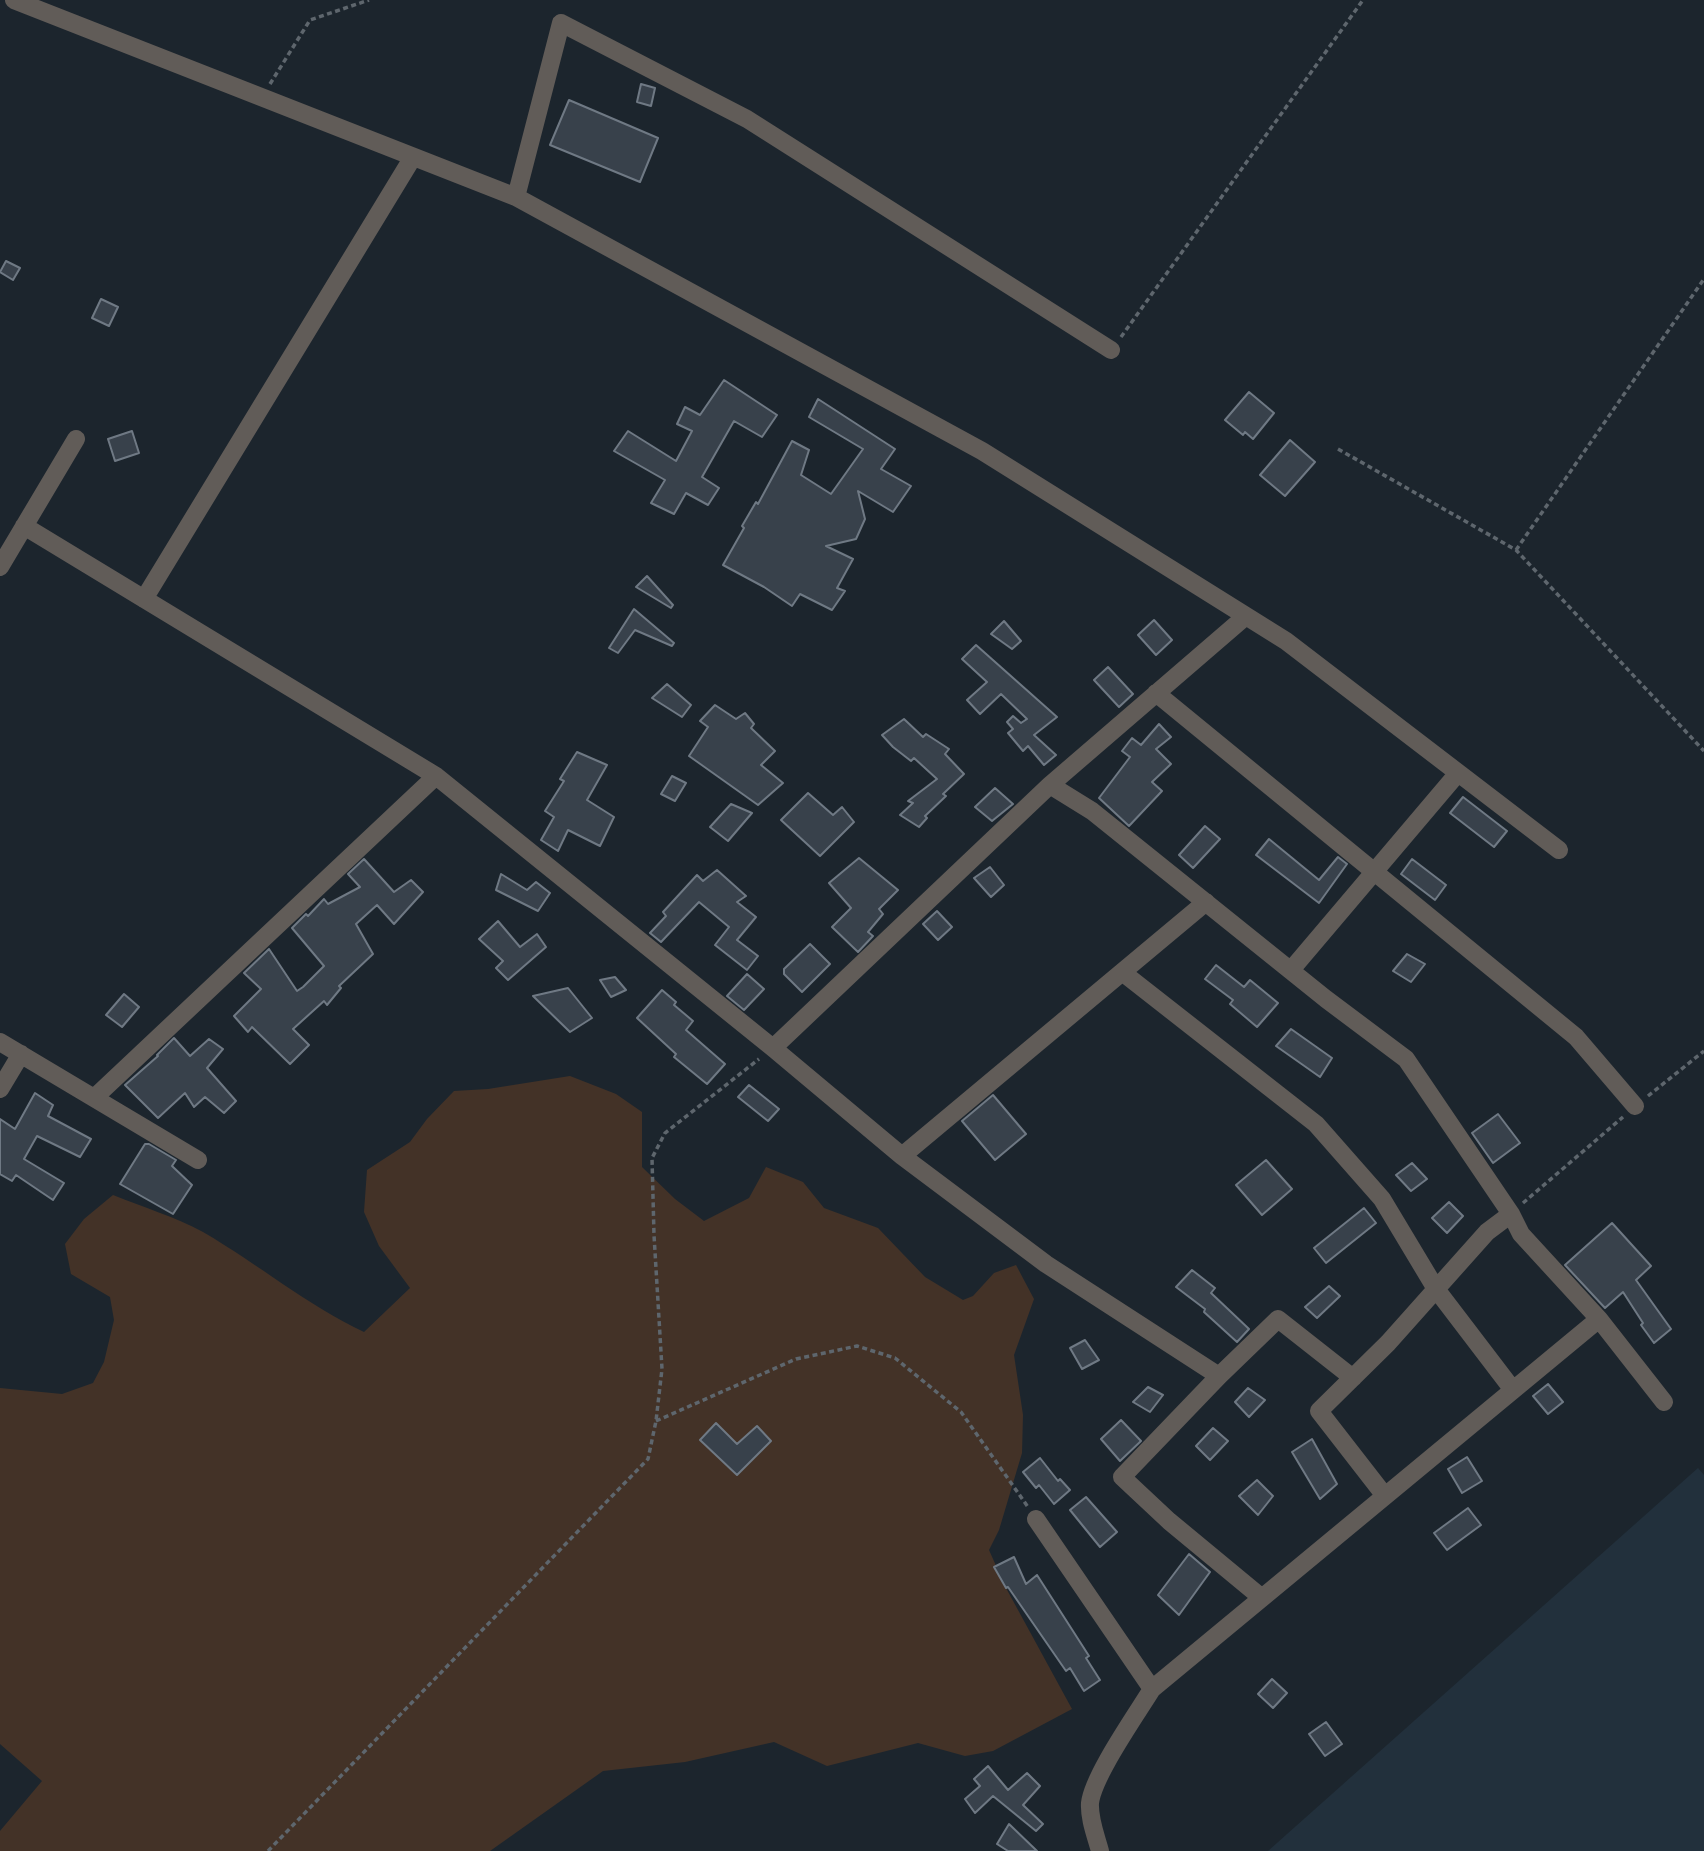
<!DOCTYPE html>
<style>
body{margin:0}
canvas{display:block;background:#1c252d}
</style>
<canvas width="1704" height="1851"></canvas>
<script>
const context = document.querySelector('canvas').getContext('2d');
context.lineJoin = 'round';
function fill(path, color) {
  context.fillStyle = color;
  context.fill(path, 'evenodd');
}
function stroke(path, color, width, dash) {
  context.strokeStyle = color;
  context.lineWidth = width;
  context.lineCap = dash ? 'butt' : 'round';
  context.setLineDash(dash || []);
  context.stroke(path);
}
const built = new Path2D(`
 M1698,1468L1704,1475V1851H1268Z`);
const green = new Path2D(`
 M570,1076L616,1094L642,1112V1167L675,1199L704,1221L749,1198L766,1167L803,1182L824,1208L878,1228L925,1277L963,1300L973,1296L994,1273L1016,1265L1034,1299L1014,1355L1023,1415L1022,1453L999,1530L989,1550L1006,1588L1072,1709L993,1751L965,1756L918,1743L827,1766L774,1742L685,1762L603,1771L490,1851H0V1831L42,1781L0,1744V1388L62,1394L93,1383L104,1362L114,1320L110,1297L71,1274L65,1244L84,1219L113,1195C143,1207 175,1217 203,1232C258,1264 307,1305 364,1332L410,1288L379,1246L364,1212L367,1170L410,1142L427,1119L454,1091L488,1089Z`);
const building = new Path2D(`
 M641,84L655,88L651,106L637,102Z
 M569,100L658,138L640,182L550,145Z
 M6,261L20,268L13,280L0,272Z
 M101,299L118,307L109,326L92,318Z
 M724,380L777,415L762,437L734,421L702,477L719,488L708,505L686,493L674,514L651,503L665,480L614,451L628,431L676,461L692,431L677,424L685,407L700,415Z
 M1249,392L1274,413L1253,439L1245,432L1243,435L1225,420Z
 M818,399L895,449L881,469L911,486L893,512L858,491L865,519L856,539L826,546L853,559L837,588L845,591L832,610L800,594L792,606L764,587L723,565L744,528L742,526L756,502L758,504L792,441L809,450L801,475L831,494L863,449L809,417Z
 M132,431L139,453L115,461L108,439Z
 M1290,440L1315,462L1285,496L1260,475Z
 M647,576L673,605L671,608L636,587Z
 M634,609L674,643L672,646L635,630L618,653L609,648Z
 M1154,620L1172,640L1156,655L1138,635Z
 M1004,621L1021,641L1012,649L991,634Z
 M976,645L1057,717L1034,735L1056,755L1044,765L1028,746L1023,751L1008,733L1013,729L1007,722L1013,716L1021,723L1027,719L1001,694L980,714L967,700L987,682L962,659Z
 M1108,667L1133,694L1119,707L1094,680Z
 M667,684L691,705L682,717L652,698Z
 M715,705L736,719L745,713L754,724L751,728L775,751L761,765L783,783L758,805L689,756L708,727L700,721Z
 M904,719L923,737L926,734L949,749L945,754L964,774L943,794L946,796L925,816L927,818L919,827L900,815L913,803L908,801L937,779L914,758L911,761L893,747L882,735Z
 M1159,724L1171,737L1156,749L1171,764L1152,782L1162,791L1129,826L1099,798L1130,757L1122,751L1132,738L1141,745Z
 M577,752L607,765L587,800L614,817L600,846L568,830L558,851L541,840L554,817L545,811L564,781L560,779Z
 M672,776L686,783L675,801L661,794Z
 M995,788L1013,804L992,821L975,807Z
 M808,793L833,815L842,807L854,822L820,856L781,820Z
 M1463,797L1507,831L1494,847L1450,813Z
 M731,804L752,813L728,841L710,827Z
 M1205,826L1220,839L1193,868L1179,855Z
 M1269,839L1319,880L1338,857L1347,864L1319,903L1256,855Z
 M859,858L898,890L879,909L883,914L868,932L873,936L858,952L832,927L851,908L829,883Z
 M364,859L394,892L411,880L423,892L394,924L377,905L356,924L373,954L339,986L341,988L327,1005L324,1001L293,1029L309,1045L290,1064L252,1027L248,1032L234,1016L261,989L244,973L269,949L297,991L303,987L324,966L292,928L306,914L308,916L324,899L328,904L360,887L348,874Z
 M1412,859L1446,885L1435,900L1401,874Z
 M990,867L1004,885L991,897L974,878Z
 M717,870L746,896L737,902L756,917L737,940L758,956L747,970L715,945L729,927L699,902L661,942L650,933L666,916L663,912L697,875L703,881Z
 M501,874L527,890L536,882L550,893L538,911L496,890Z
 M937,911L952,927L938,940L923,924Z
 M498,921L520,947L537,934L546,947L508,980L496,968L503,961L479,939Z
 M810,944L830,964L802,992L784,974V969Z
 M1407,954L1425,964L1411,982L1393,971Z
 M1216,965L1244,987L1250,980L1278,1003L1257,1027L1230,1004L1233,1000L1205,979Z
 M747,974L764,989L744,1010L727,996Z
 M615,977L626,990L611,997L600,980Z
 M568,988L592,1018L570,1032L533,996Z
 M662,990L676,1002L674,1005L693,1021L686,1030L725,1064L707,1084L674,1057L676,1054L637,1018Z
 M124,994L139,1007L122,1027L106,1015Z
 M1291,1029L1332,1058L1320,1077L1276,1046Z
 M174,1038L190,1056L209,1039L223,1049L207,1068L236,1101L224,1113L205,1097L194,1107L185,1093L158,1118L125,1085L158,1056L157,1055Z
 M749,1085L779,1109L768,1121L738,1097Z
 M35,1093L53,1105L48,1116L91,1139L80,1157L37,1136L24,1159L64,1183L53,1200L16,1175L12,1181L0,1174V1119L15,1129Z
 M993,1095L1026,1134L995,1160L962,1121Z
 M1498,1114L1520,1143L1493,1163L1472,1133Z
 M145,1144H149L176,1160L172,1166L192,1185L173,1214L120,1184Z
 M1266,1160L1292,1189L1262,1215L1236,1185Z
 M1412,1163L1427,1179L1411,1191L1396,1175Z
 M1449,1202L1463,1216L1447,1233L1432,1218Z
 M1364,1208L1376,1223L1326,1263L1314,1248Z
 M1612,1223L1651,1266L1636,1280L1671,1329L1654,1343L1641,1325L1643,1323L1623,1292L1605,1308L1565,1265Z
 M1192,1270L1215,1288L1211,1293L1249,1329L1237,1342L1204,1312L1205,1309L1176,1287Z
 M1329,1286L1340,1296L1317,1318L1305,1307Z
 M1085,1340L1099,1360L1082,1369L1070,1348Z
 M1548,1384L1563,1402L1548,1414L1533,1396Z
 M1148,1387L1163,1395L1150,1412L1133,1402Z
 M1248,1388L1265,1400L1249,1417L1235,1402Z
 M1121,1420L1141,1441L1120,1461L1101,1439Z
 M716,1423L737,1444L757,1426L771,1441L737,1475L700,1440Z
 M1213,1428L1228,1441L1210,1460L1196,1446Z
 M1312,1439L1337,1484L1320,1499L1292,1452Z
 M1467,1457L1482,1481L1462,1493L1448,1469Z
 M1040,1458L1058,1481L1060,1479L1070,1490L1054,1504L1039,1485L1036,1488L1023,1472Z
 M1257,1480L1273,1496L1258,1515L1239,1496Z
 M1086,1497L1117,1532L1100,1547L1070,1510Z
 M1468,1508L1481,1525L1447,1550L1434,1533Z
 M1189,1554L1210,1572L1179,1615L1158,1595Z
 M1014,1557L1026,1584L1037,1575L1089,1656L1086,1658L1100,1680L1084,1691L1070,1668L1066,1671L1008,1587L1006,1588L994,1567Z
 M1272,1679L1287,1693L1273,1708L1258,1694Z
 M1326,1722L1342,1744L1325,1756L1309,1734Z
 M988,1766L1008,1790L1027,1773L1040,1786L1023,1805L1043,1824L1036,1831L993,1796L975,1813L965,1799L980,1786L974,1779Z
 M1009,1824L1037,1851H1008L997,1844Z`);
const path = new Path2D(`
 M270,84L310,20L369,0
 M1121,337L1363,0
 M1338,449L1516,550L1704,751
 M1516,550L1704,279
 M1648,1096L1704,1051
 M1523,1203L1623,1117
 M656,1421L796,1359L857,1346L895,1358L961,1412L1028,1507
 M268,1851L648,1459L656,1421L662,1369L654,1235L652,1158L665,1133L759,1059`);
const minor = new Path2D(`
 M14,0L516,197L982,451L1286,641L1559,850
 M516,197L561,23L747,119L1111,350
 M24,526L436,776L773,1048L902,1156L1046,1264L1219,1376
 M0,567L76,439
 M144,599L413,157
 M1156,693L1576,1037L1635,1106
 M1050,785L1092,811L1326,999L1406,1059L1511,1214L1521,1234L1599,1319L1664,1402
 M1291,970L1458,773
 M1122,972L1316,1124L1382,1199L1436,1289L1513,1390
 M0,1042L198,1160
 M773,1048L1050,785L1246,616
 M0,1089L21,1054
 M94,1098L436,776
 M902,1156L1206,902
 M1385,1496L1319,1411L1388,1343L1487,1232L1511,1214
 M1036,1519L1152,1689
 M1262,1598L1169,1521L1122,1477L1219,1376L1278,1319L1353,1378
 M1100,1851C1096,1836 1089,1819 1090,1803C1093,1776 1136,1715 1152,1689L1599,1319`);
fill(built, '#22303c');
fill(green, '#433227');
fill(building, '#38414b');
stroke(building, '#6f7984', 2);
stroke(path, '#5e666d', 3.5, [5, 3.5]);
stroke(minor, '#615c58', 18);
</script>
